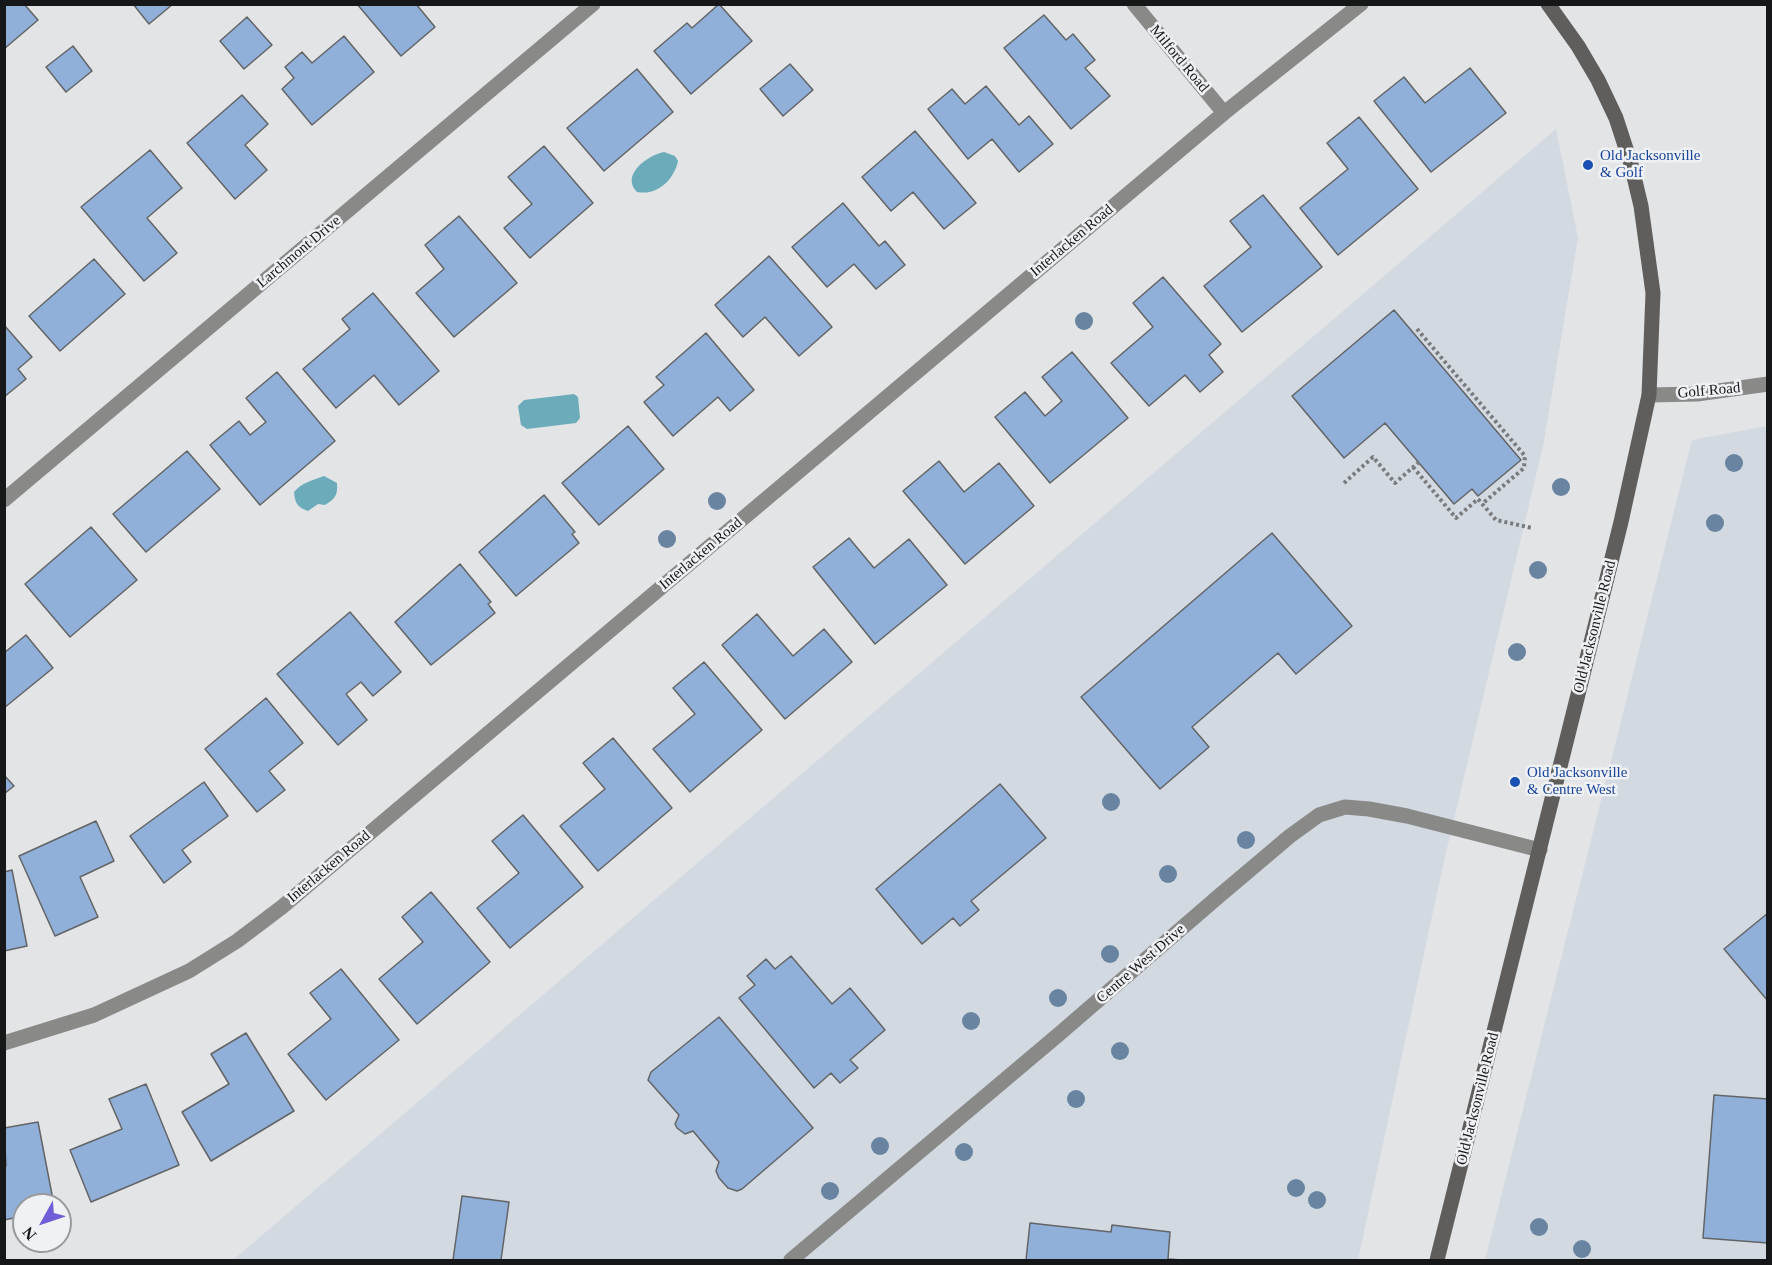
<!DOCTYPE html>
<style>
body{margin:0}
#map{position:relative;width:1772px;height:1265px;overflow:hidden;background:#e2e4e6;font-family:"Times New Roman",serif}
canvas{display:block}
.frame{position:absolute;inset:0;border:6px solid #161718;pointer-events:none}
.north{position:absolute;left:12px;top:1193px;width:60px;height:60px;box-sizing:border-box;background:#f0f1f4;border:2px solid #999a9c;border-radius:50%;rotate:230deg;font-size:16px;font-weight:700;line-height:24px;text-align:center;color:#161718}
.north::after{content:'';display:block;margin:auto;width:21px;height:27px;background:#6e5ed8;clip-path:polygon(50% 0,100% 100%,50% 72%,0 100%)}
</style>
<div id="map">
<canvas width="1772" height="1265"></canvas>
<div class="frame"></div>
<div class="north">N</div>
</div>
<script>
const context = document.querySelector('canvas').getContext('2d');
context.lineJoin = 'round';
function fill(path, color) {
  context.fillStyle = color;
  context.fill(path, 'evenodd');
}
function stroke(path, color, width, dash) {
  context.strokeStyle = color;
  context.lineWidth = width;
  context.lineCap = dash ? 'butt' : 'round';
  context.setLineDash(dash || []);
  context.stroke(path);
}
function write(font, color, halo, rows, align = 'center') {
  context.font = font + ' "Times New Roman",serif';
  context.lineWidth = 5;
  context.setLineDash([]);
  context.textBaseline = 'middle';
  context.strokeStyle = halo;
  context.fillStyle = color;
  for (const [text, x, y, turn = 0] of rows) {
    context.save();
    context.translate(x, y);
    context.rotate((+turn || 0) * Math.PI / 180);
    context.textAlign = isNaN(turn) ? turn : align;
    if (halo) context.strokeText(text, 0, 0);
    context.fillText(text, 0, 0);
    context.restore();
  }
}
const built = new Path2D(`
 M1556,129L1578,238L1543,446L1443,865L1358,1260H233Z
 M1767,426V1260H1485L1692,440Z`);
const water = new Path2D(`
 M664,152L675,156L678,161C674,180 657,196 637,192C620,175 648,155 664,152Z
 M574,394L578,397L580,418L576,423L527,429L521,425L518,406L524,400Z
 M324,476L337,483C338,495 335,499 325,505L318,504L308,511C297,507 295,503 294,492C301,483 313,480 324,476Z`);
const building = new Path2D(`
 M4,4H24L38,20L4,49Z
 M133,4H173L149,24Z
 M357,4H416L435,27L401,56Z
 M719,4L752,41L691,94L654,51L687,23L692,28Z
 M1044,15L1066,40L1073,34L1095,60L1085,68L1110,96L1071,129L1004,48Z
 M247,17L272,45L244,69L220,41Z
 M344,36L374,72L312,125L282,89L294,78L285,67L302,52L312,63Z
 M73,46L92,71L66,92L46,67Z
 M790,64L813,90L783,116L760,89Z
 M1470,68L1506,113L1431,172L1374,101L1404,77L1425,103Z
 M637,69L673,112L604,171L567,128Z
 M986,86L1019,125L1029,116L1053,144L1019,172L992,139L968,159L928,109L952,89L965,104Z
 M242,95L268,124L245,145L267,170L235,199L187,143Z
 M1359,117L1418,189L1338,255L1300,208L1348,169L1327,143Z
 M915,131L976,203L944,229L913,192L891,211L862,177Z
 M544,146L593,203L530,258L504,228L532,204L508,177Z
 M150,150L182,188L147,218L177,253L144,281L81,207Z
 M1263,195L1322,267L1242,332L1204,286L1251,247L1230,221Z
 M843,203L879,246L885,241L905,265L876,289L854,264L827,287L792,247Z
 M459,216L517,283L454,337L416,293L444,269L425,245Z
 M769,256L832,327L799,356L765,317L743,337L715,305Z
 M94,259L125,294L60,351L29,316Z
 M1163,277L1221,344L1209,355L1223,372L1200,392L1185,375L1149,406L1111,363L1153,327L1133,303Z
 M373,293L439,371L399,405L374,375L336,408L303,369L350,329L342,319Z
 M1394,310L1521,460L1478,496L1472,489L1454,504L1385,423L1344,458L1292,396Z
 M4,325L32,357L18,369L26,379L4,397Z
 M706,333L754,390L730,411L718,397L673,436L644,402L664,385L656,377Z
 M1072,352L1128,418L1050,483L995,417L1025,392L1045,416L1062,401L1042,377Z
 M277,372L335,441L260,505L210,445L239,421L250,435L266,422L246,398Z
 M628,426L664,469L599,525L562,483Z
 M187,451L220,489L146,552L113,514Z
 M939,461L964,492L999,463L1034,506L965,564L903,491Z
 M544,495L575,532L572,534L579,543L516,596L479,552Z
 M91,527L137,580L70,637L25,584Z
 M1272,533L1352,626L1296,674L1278,653L1192,727L1209,747L1160,789L1081,697Z
 M849,538L874,568L909,539L947,585L875,644L813,567Z
 M460,564L491,602L488,604L495,613L431,665L395,622Z
 M350,612L401,672L373,696L361,682L346,694L367,720L338,745L277,674Z
 M757,614L793,656L824,629L852,662L785,719L722,645Z
 M26,635L53,668L4,708V653Z
 M704,662L762,730L690,792L653,749L695,714L673,688Z
 M266,698L303,743L269,771L285,790L257,812L205,749Z
 M613,738L672,808L598,871L560,826L605,789L583,763Z
 M4,775L14,786L4,794Z
 M204,782L228,816L182,850L191,862L164,883L130,836Z
 M1000,784L1046,838L971,901L979,910L960,926L953,918L922,944L876,889Z
 M523,815L583,887L510,948L477,908L519,873L492,841Z
 M96,821L114,861L80,877L98,917L55,936L19,856Z
 M12,870L27,946L4,951V872Z
 M431,892L490,962L417,1024L379,979L423,942L402,917Z
 M1768,913V1001L1724,949Z
 M791,956L832,1004L850,988L885,1030L850,1060L858,1068L840,1083L831,1073L814,1088L739,998L755,985L747,976L766,959L775,969Z
 M341,969L399,1040L326,1100L288,1054L331,1019L310,993Z
 M719,1017L813,1128L742,1189L737,1191L728,1188L719,1178L716,1171L719,1162L693,1131L685,1134L677,1128L675,1124L679,1115L648,1080L651,1072Z
 M246,1033L294,1111L211,1161L182,1112L229,1084L211,1054Z
 M146,1084L179,1165L91,1202L70,1150L122,1129L109,1099Z
 M1714,1095L1768,1099V1243L1703,1238Z
 M38,1122L54,1205H24V1216L4,1220V1166H6L4,1128Z
 M462,1196L509,1202L501,1260H453Z
 M1030,1223L1111,1232L1112,1225L1170,1232L1168,1259L1182,1260H1026Z`);
const path = new Path2D(`
 M1417,329L1525,456L1524,468L1482,504
 M1413,467L1456,518L1478,499L1496,520L1532,528
 M1344,483L1373,457L1395,483L1419,462`);
const street = new Path2D(`
 M1134,4L1224,113
 M1649,395L1697,394L1768,384
 M4,500L593,4
 M4,1043L94,1015L189,971L237,941L282,907L1224,113L1361,4
 M791,1260L1058,1035L1219,896L1290,836L1319,815L1345,807L1369,809L1407,816L1540,850`);
const secondary = new Path2D(`
 M1437,1260L1621,522L1649,395L1653,293L1641,206L1631,164L1616,118L1598,80L1578,46L1548,4`);
const trees = [
 [1084,321],
 [1734,463],
 [1561,487],
 [717,501],
 [1715,523],
 [667,539],
 [1538,570],
 [1517,652],
 [1111,802],
 [1246,840],
 [1168,874],
 [1110,954],
 [1058,998],
 [971,1021],
 [1120,1051],
 [1076,1099],
 [880,1146],
 [964,1152],
 [1296,1188],
 [830,1191],
 [1317,1200],
 [1539,1227],
 [1582,1249]
];
const markers = [
 [1588,165,6,"#1a4fb4"],
 [1515,782,6,"#1a4fb4"]
];
const streetNames = [
 ["Milford Road",1179,59,50],
 ["Interlacken Road",1072,241,-40],
 ["Larchmont Drive",299,252,-40],
 ["Golf Road",1709,391,-5],
 ["Interlacken Road",701,554,-40],
 ["Old Jacksonville Road",1595,627,-76],
 ["Interlacken Road",329,867,-40],
 ["Centre West Drive",1141,964,-41],
 ["Old Jacksonville Road",1478,1099,-76]
];
const transitNames = [
 ["Old Jacksonville",1600,156],
 ["& Golf",1600,173],
 ["Old Jacksonville",1527,773],
 ["& Centre West",1527,790]
];
fill(built, '#d2d9e1');
fill(water, '#6babba');
fill(building, '#90b0d9');
stroke(building, '#636466', 1.5);
stroke(path, '#797a7c', 4, [3, 3]);
stroke(street, '#898988', 15);
stroke(secondary, '#5f5e5c', 15);
context.fillStyle = '#6984a0';
for (const [x, y] of trees) {
  context.beginPath();
  context.arc(x, y, 9, 0, 2 * Math.PI);
  context.fill();
}
for (const [x, y, r, color] of markers) {
  const dot = new Path2D();
  dot.arc(x, y, r, 0, 2 * Math.PI);
  context.fillStyle = color;
  context.fill(dot);
  stroke(dot, '#f0f1f4', 2);
}
write('15px', '#161718', '#f0f1f4', streetNames);
write('15px', '#164399', '#f0f1f4', transitNames, 'left');
</script>
